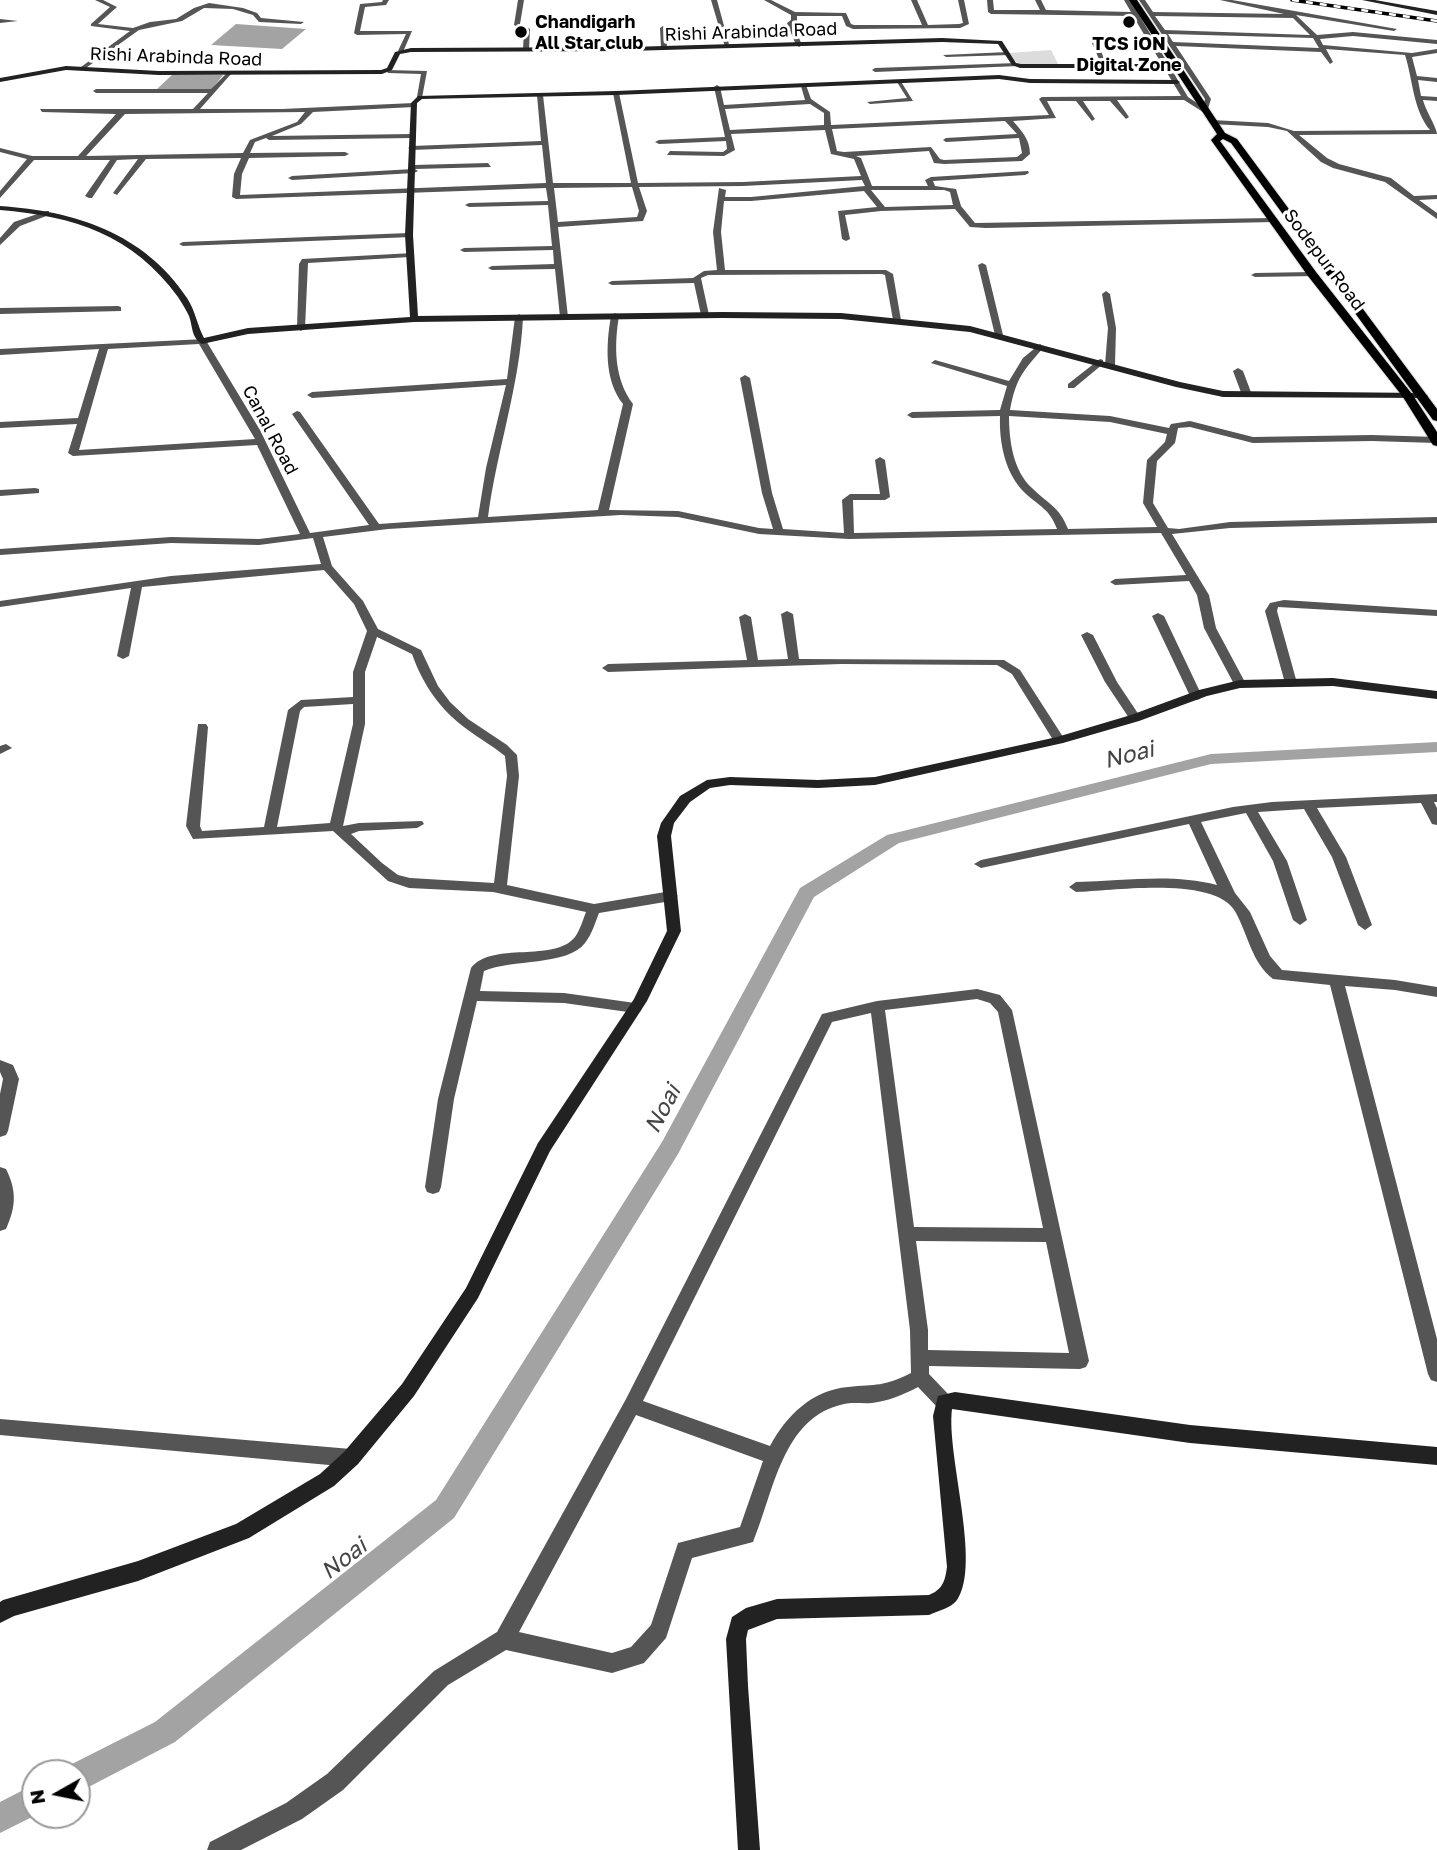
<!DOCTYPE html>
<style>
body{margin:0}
#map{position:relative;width:1437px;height:1850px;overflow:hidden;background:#fff;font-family:"Golos Text",sans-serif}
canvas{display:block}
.north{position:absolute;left:21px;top:1759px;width:70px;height:70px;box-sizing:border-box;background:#fff;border:2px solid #999;border-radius:50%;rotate:261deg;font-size:19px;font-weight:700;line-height:28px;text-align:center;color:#000}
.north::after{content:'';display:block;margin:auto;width:24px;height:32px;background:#000;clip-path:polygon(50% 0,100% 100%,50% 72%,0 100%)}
</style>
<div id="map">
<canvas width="1437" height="1850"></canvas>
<div class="north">N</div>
</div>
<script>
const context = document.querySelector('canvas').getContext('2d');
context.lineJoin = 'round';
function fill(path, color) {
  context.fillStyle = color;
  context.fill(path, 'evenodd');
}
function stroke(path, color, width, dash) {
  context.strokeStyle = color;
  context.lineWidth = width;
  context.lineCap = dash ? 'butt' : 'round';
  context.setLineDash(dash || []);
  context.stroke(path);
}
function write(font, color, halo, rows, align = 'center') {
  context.font = font + ' "Golos Text",sans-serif';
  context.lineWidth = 6;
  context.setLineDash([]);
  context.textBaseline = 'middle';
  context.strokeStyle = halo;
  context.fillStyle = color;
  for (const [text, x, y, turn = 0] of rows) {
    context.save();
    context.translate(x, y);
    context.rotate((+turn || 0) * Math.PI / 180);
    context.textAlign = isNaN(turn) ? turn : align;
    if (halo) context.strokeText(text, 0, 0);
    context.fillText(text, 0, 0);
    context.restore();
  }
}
const green = new Path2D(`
 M1051,50L1058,64H1018L1009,53Z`);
const water = new Path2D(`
 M236,24L306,29L282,49L211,45Z
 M172,75H223L211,90L157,89Z`);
const canal = new Path2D(`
 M1437,742V752L1211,764L899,843L814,897L678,1154L454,1518L175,1742L77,1793V1773H64L66,1767L155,1722L436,1500L662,1142L800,888L887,835L1211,754Z
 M35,1784L36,1815L0,1833V1802Z`);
const street = new Path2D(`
 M95,0H103L117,7L98,24L133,28L150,22L176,19L194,8L209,3L243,8L257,13L261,18L304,22L301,24L259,22L253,15L233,9L204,8L182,21L139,30L83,70L81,67L130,31L91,26V24L110,7Z
 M383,0H389L386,5L365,7L360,31H412L403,52L398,51L406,34L357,35L354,33L360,4L382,2Z
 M518,0H524L520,24L530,29L529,49L526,51L523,49L524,30L514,25Z
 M711,0H717L730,48L725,47Z
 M764,0H771L795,12L846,13L851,24L854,25H922L911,0H917L928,25L959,24L963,23L958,0H964L969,24L960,28L853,29L846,26L842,16H797V21L793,24L802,45L799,47L796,45L787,23L791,20V15Z
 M987,0H993L994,10H1040L1035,0H1041L1046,10L1131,12L1124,0H1130L1188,97L1203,107L1205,99L1139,0H1145L1153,12L1284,14L1220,0H1232L1397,29L1394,31L1296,15L1317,35L1353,32L1437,40V44L1353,36L1320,39L1323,45L1412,53L1437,49V53L1412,57L1417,76L1437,78V82L1418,80L1421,96L1437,97V101L1423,100C1425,109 1437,128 1437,134L1299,135L1327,158L1339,164L1391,178L1414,196L1437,195V199L1419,200L1437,213V219L1385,182L1333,168L1321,162L1287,131L1268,127L1212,124L1209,122L1212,120L1268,123L1294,131L1430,130C1413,110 1413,80 1405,55L1326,49L1333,62L1330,64L1321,52L1176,46L1211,99L1207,112H1203L1184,100H1117L1129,117L1126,119L1110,101H1083L1095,119L1092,121L1076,101H1047L1056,118L1013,121C1022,131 1030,140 1030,154L1022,161L944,164L934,163L929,151L856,156L861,158L872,186H928L925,180L931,177L1028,171L1029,173L1025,175L933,181L935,186L956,189L961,206L975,223L1272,218L1276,220L1275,222L986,228L970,227L955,209L881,211L845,215L850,239L846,241L842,239L838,211L877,207L864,191L751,201H724L721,232L725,270H886L893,274L901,320L897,323L893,320L885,275L882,274L708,275L701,278L709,315L705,318L701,315L694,283L612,285L608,283L612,281L693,278L704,271L717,270L713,232L719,188L726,190L725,197H751L865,186L862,180L743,186L639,187L647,211L643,221L558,227L568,317L564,320L560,317L555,269L492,270L488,268L492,266L554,264L553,250L464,252L460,250L464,248L552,246L548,205L469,207L465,205L469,203L548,201L546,188L236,199L232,197L234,174L241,158L146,159L117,195L113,193L138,159L117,160L92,198H89L85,196L110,160H34L0,198V191L27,159L0,152V148L32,156H78L116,114L42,112L40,109H193L208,93H96L93,91L96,89H211L229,71L231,74L200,109H282L414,103L417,105L414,107L313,112L301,124L272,136L412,134L415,136L412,138L269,140L266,138L255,142L250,153L345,152L349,154L345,156L249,158L242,174L240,195L546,183L542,145L412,150L408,148L412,146L541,141L537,95L540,93L543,95L553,183H631L613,93L616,91L619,93L638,183L743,182L861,176L854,159L831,154L825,130L731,134L735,150L724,156L667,155L670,151L723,152L727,149L726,141L659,144L655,142L659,140L725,137L714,87L717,85L720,87L724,105L805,100L801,86L806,85L811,99L830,112L831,125L1049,115L1039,99L1042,97L1181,96L1133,16L991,14L988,12ZM1155,16L1293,18L1310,35L1165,30ZM1168,34L1313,38L1319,48L1173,42ZM810,104L824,113V125L730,130L725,109ZM305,112L297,122L250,140L243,153L86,156L125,114ZM1005,121L1017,134L946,138L943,140L946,142L1019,138L1022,153L1017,157L944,160L940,159L931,147L844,152L837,151L832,129ZM632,187L639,211L637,217L558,222L554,188ZM871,190H944L950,192L953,205L885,207Z
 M0,19L18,21L0,23Z
 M663,26L666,28L667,48L664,50L661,48L660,28Z
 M1095,41L1098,43L1107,67L1102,66L1092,43Z
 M1008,52L1010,55L946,57L943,55Z
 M1017,63L1019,66L875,72L872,70L875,68Z
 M386,70L427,71L422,98L417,97L421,74L388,73Z
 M900,80L913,101L870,104L867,102L907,98L897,82Z
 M488,163L491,167L415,169L418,171L414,173L292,180L288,178L292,176L413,169L410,167L414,165Z
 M46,211H49V215L20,226L0,245V238L14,222Z
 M409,233L413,235L412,237L183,246L179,244L183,242Z
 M413,253L414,255L410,257L308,263L305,328L301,331L297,328L299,264L302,259Z
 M982,263L986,265L1003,335L999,338L995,335L978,265Z
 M1312,272L1316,274L1315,276L1255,277L1251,275L1255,273Z
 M1106,291L1110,294L1116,328L1115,365L1110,368L1105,365L1108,328L1102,294Z
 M118,306L121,307V311L0,314V308Z
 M615,313L619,316C614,346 614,379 633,404L609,510L678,511L759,528L773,529L762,493L740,378L745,375L750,378L772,493L783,529L844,533L842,500L850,494H880L875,460L880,457L885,460L890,497L885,500H853L854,533L1057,529C1049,508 1040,507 1025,493C1005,474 999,442 1000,416L912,418L907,415L912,412L1000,410L1007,386L931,363L935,360L1009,381L1023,358L1040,344L1044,347C1023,371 1016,378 1010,410L1110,416L1169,428L1171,424L1190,421L1253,437L1372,435L1437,437L1436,443L1372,441L1253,443L1190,427L1178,428L1175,443L1157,461L1153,503L1168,528L1179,529L1230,522L1437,517V523L1230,528L1172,534L1209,595L1216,628L1246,684L1240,688L1234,684L1204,628L1197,595L1189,581L1115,585L1110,582L1115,579L1186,575L1161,533L849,539L759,534L678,517L621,515L388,529L323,537L332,566L363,601L378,629L421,650L438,686L450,702L468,719L507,745L517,755L519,776L507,885L594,904L671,891L678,896L671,901L599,913C595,923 592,934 585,943C568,966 511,959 484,971L480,991L564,993L635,1003L640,1004L642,1008L640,1012L635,1013L564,1003L477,1001L454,1099L441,1187L439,1192L433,1194L427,1192L425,1187L438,1099L471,968C492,941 554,963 575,937C580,930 583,920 586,912L493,892L409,888L388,881L333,831L193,839L186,826L198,724H206L208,727L200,826L202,831L264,827L288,710L301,700L353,697V672L367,631L354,604L324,570L142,587L129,656L123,659L117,656L131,588L0,607V601L171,576L321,564L313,538L259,545L171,543L0,555V549L171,537L259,539L300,534L257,445L73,456L68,453L77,424L0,428V422L78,418L99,349L0,355V349L205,339L260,430L310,533L369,525L292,414L297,411L300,412L379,524L478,517L486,468L506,385L312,398L307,395L312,392L507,379L515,317L519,314L523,317C520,385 497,449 488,517L598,510L623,404C604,380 606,345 611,316ZM199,344L255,439L79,450L108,349ZM1009,416L1110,422L1167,434L1165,442L1147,460L1143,503L1157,527L1068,529C1059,506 1048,504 1032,488C1013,471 1009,440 1009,416ZM377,637L412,654C423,685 441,711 468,730C480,739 493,746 505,756L507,776L494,883L410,878L398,875L382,863L351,834L359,831L417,828L424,824L422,821L359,823L343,826L365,724V672ZM353,704V724L330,823L277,827L300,711L304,707Z
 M1100,359L1103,360V364L1074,388H1068V384Z
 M1238,368L1243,371L1252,395L1250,397L1242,395L1233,371Z
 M35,488L39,489V493L0,496V490Z
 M1284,600L1437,610V616L1278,607L1277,611L1297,683L1291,687L1285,683L1265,611L1270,603Z
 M787,611L793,614L799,659L1004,660L1020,670L1065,740L1063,743H1055L1012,674L997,665L841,664L608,672L602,668L608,664L747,660L739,617L745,614L751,617L758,660L788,659L781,614Z
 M1158,613L1164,616L1202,696L1200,699L1196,700L1190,696L1152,616Z
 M1087,632L1093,635L1117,682L1141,718L1139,721H1131L1105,682L1081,635Z
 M6,744L12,748L0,754V746Z
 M1437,794V802H1434L1437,808V825L1432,824L1421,803L1317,808L1346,857L1372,925L1365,930L1358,925L1332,857L1304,809L1258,812L1287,861L1307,920L1300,925L1293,920L1273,861L1246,813L1201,822L1235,893L1250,912L1270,956L1282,970L1395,980L1437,987V997L1395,990L1345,986L1437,1339V1382L1431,1380L1428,1374L1330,985L1273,979C1252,963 1248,935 1236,913C1217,875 1113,891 1076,892L1069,887L1076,882C1123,881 1172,873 1217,885L1189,824L981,868L974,864L981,860L1233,807L1272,802Z
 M977,989L1000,995L1012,1010L1089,1361L1086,1367L1080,1369L929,1366V1374L950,1396L953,1402L950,1408L944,1410L938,1408L918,1387C903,1395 888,1401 872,1403C863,1404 853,1402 844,1404C782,1417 774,1492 753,1542L692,1558L666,1638L644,1663L612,1673L506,1650L448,1685L343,1790L302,1819L241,1850H207L210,1842L286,1803L327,1774L434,1671L497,1632L626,1399L822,1014L877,1001ZM977,999L990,1003L998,1012L1043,1228L914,1227L885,1010ZM871,1013L910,1330L911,1373C883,1387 877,1384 848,1387C812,1390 786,1416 770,1446L643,1401L832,1022ZM916,1241L1046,1242L1069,1353L928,1350V1330ZM636,1415L763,1461L740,1527L678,1543L651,1625L631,1647L612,1653L519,1632Z
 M0,1060L13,1065L19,1079L8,1131L6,1135L0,1137V1094L3,1079L0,1072Z
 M0,1167L6,1169C17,1191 16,1207 6,1229L0,1231Z
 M0,1419L351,1449L358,1452L360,1458L358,1464L351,1467L0,1435Z`);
const secondary = new Path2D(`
 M1362,0H1375L1437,11V15Z
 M942,38L1002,41L1016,63L1021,64H1169L1172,66L1169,68H1020L1012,65L998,44L942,42L629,51L411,52L400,54L392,70L382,74L159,75L66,70L0,82V78L66,66L159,71L381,70L387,68L395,52L411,48L629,47Z
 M999,75L1030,79L1177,80L1180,82L1177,84L1030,83L999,79L616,95L422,99L417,103L413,235L418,316L722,312L841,313L970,326L1180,382L1223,391L1423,393L1428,396L1426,398L1223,397L1176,387L970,332L841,319L722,318L414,322L248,334L202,344C191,337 193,327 189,316C186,310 182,303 178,297C133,235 74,216 0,210V206C75,211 144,233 187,298C196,312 197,325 204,338L248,328L410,317L405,235L411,103L418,96L616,91Z
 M1333,678L1437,691V699L1333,686L1240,688L1207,696L1139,721L1063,743L875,785L818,788L730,785L710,788L690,802L674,823L671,836L681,931L647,1001L550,1151L478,1298L414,1396L358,1464L334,1486L249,1538L138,1581L14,1616L0,1623V1602L3,1600L138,1561L236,1524L320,1474L344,1452L402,1384L466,1288L538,1143L634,999L667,931L657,836L661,823L680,796L707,780L730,777L818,780L875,777L1057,737L1131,715L1199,690L1240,680Z
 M955,1392L1190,1425L1437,1447V1465L1190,1443L952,1409C946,1455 982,1564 957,1600C951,1608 938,1611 929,1615L777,1619L748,1630L746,1639L748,1686L760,1850H738L726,1639L732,1617L746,1608L777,1599L929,1595C943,1589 945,1581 947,1567L933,1416L938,1396Z`);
const primary = new Path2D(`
 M1129,0H1137L1225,133L1237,139L1437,409V421L1433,420L1231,143L1223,139L1220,141L1316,272L1412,394L1437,432V446L1433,445L1403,397L1308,276L1211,140L1217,134Z`);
const rail = new Path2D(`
 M1292,0L1437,21`);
const markers = [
 [1129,22,7,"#000"],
 [521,32,7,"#000"]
];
const farPoinames = [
 ["Chandigarh",535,22],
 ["All Star club",535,43],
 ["TCS iON",1129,44,"center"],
 ["Digital Zone",1129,65,"center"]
];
const farStreetnames = [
 ["Rishi Arabinda Road",751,32,-2],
 ["Rishi Arabinda Road",176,57,2],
 ["Sodepur Road",1324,260,53],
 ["Canal Road",270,430,62]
];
const waterNames = [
 ["Noai",1129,755,-14],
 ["Noai",663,1109,-62],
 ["Noai",344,1559,-38]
];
fill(green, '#dcdcdc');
fill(water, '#a3a3a3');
fill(canal, '#a3a3a3');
stroke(primary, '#dbdbdb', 2);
fill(street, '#555');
fill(secondary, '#222');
fill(primary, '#000');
stroke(rail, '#000', 3.5);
stroke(rail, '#fff', 2.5, [7]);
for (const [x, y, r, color] of markers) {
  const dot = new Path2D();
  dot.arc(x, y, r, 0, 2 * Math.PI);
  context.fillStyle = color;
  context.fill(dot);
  stroke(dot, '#fff', 2.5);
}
write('bold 18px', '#000', '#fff', farPoinames, 'left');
write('18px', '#000', '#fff', farStreetnames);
write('italic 23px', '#444', '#fff', waterNames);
</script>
